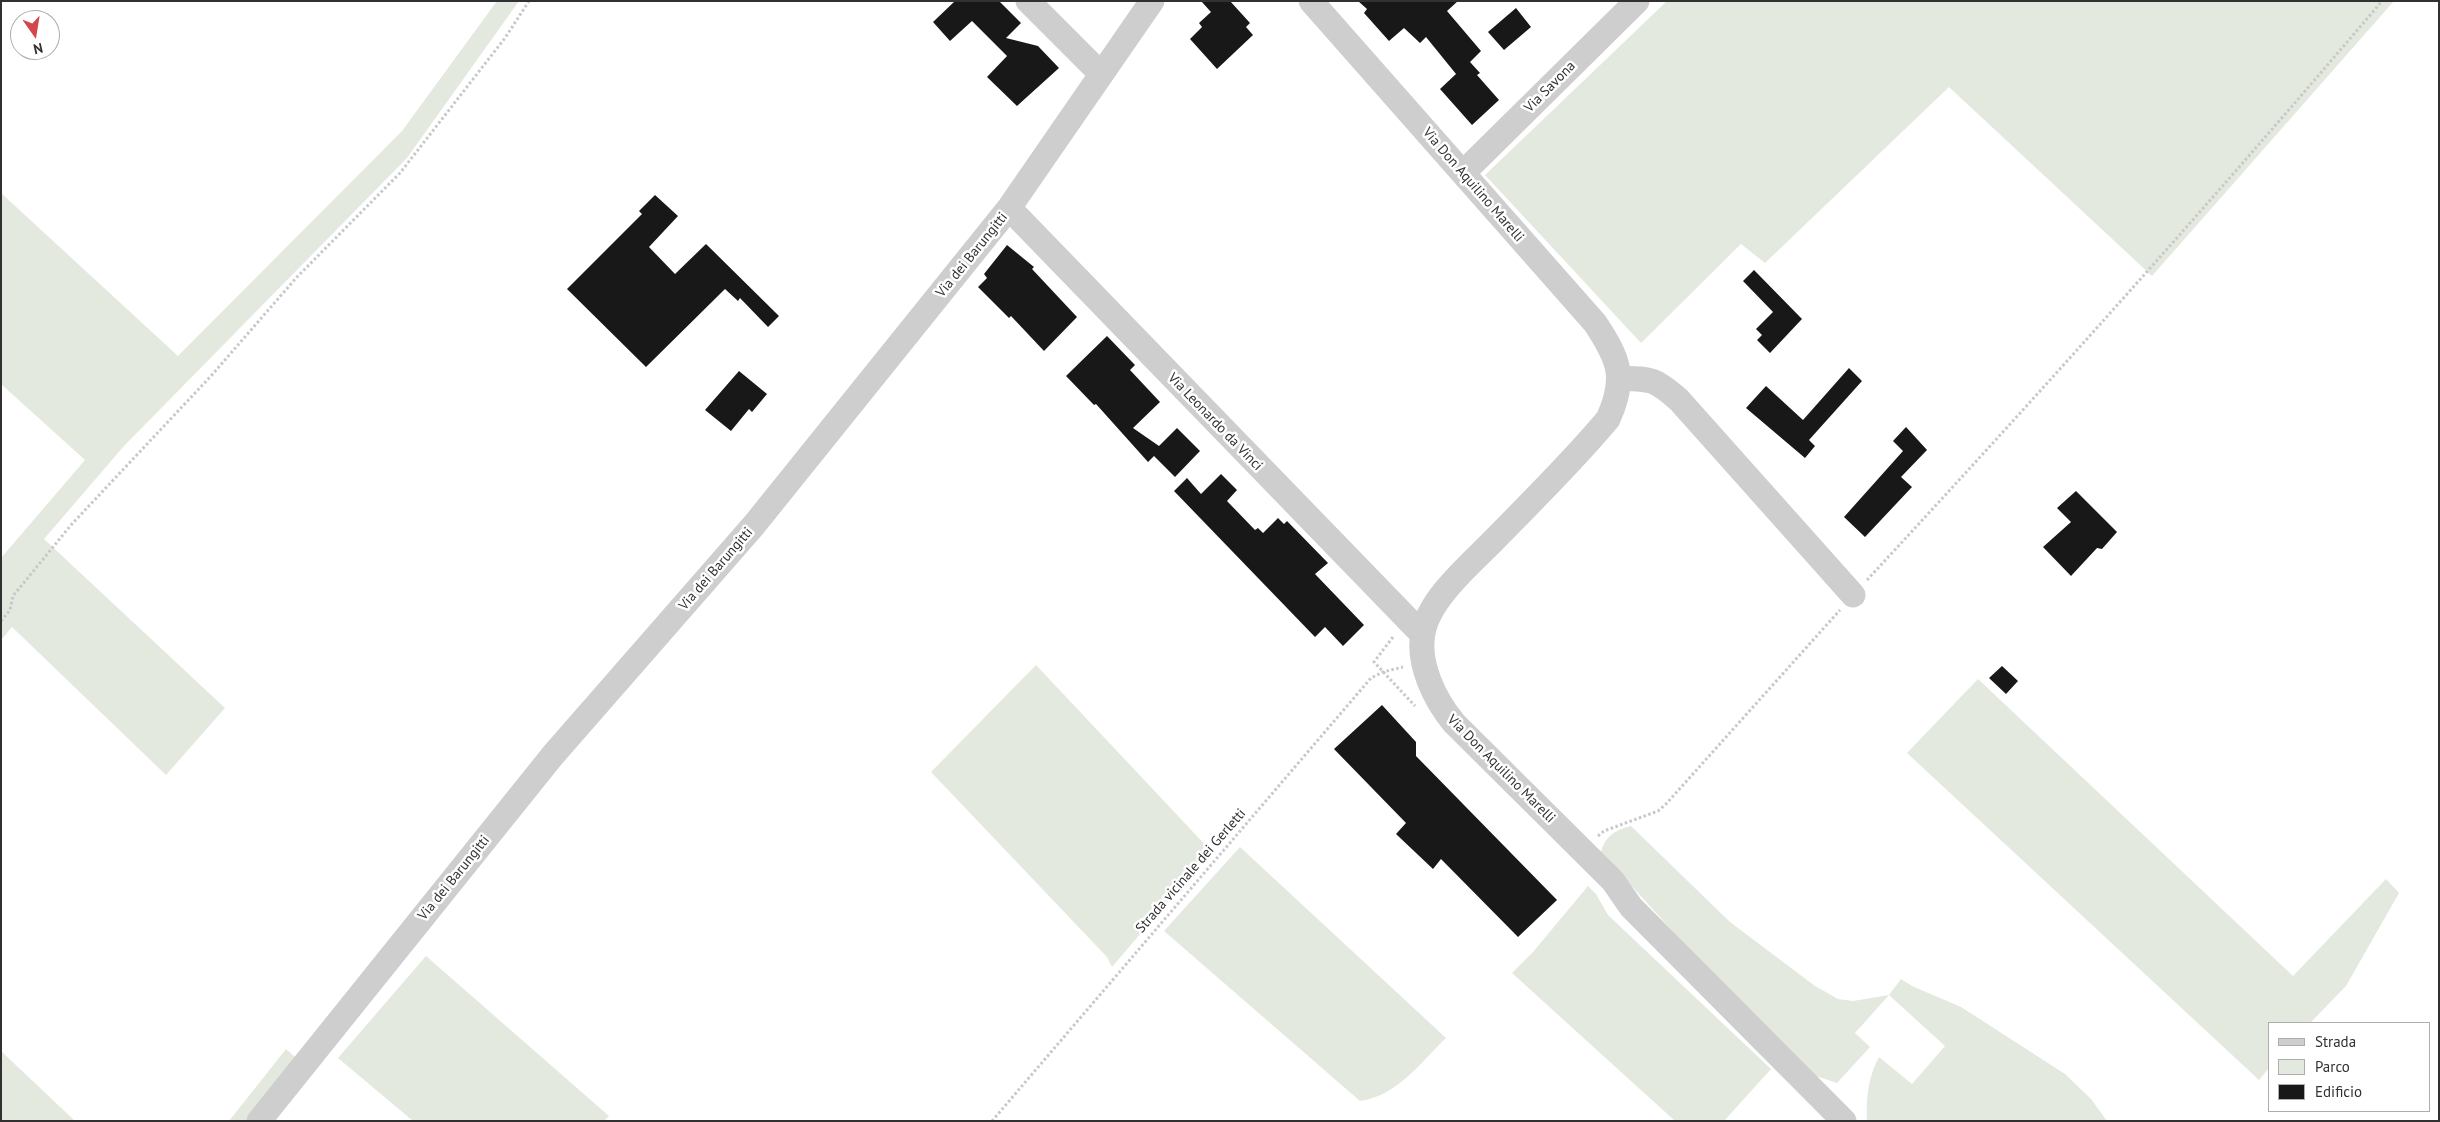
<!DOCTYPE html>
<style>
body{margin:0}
#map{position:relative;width:2440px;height:1122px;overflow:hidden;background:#fff;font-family:"PT Sans",sans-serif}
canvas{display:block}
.frame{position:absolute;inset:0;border:2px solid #313131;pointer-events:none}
.legend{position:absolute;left:2268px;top:1022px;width:162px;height:90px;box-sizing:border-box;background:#fff;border:1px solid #adadad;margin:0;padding:6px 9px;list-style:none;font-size:15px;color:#313131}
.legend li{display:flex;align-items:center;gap:10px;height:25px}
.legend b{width:25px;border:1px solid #adadad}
.north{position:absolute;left:10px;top:10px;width:50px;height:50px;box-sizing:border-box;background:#fff;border:1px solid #adadad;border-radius:50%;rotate:167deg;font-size:14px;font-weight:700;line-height:20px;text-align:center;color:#313131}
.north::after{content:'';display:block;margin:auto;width:18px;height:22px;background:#d5464c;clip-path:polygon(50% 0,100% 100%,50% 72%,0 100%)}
</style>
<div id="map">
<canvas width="2440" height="1122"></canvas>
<div class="frame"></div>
<ul class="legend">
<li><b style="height:6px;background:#cecece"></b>Strada</li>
<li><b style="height:14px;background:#e3e9de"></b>Parco</li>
<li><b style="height:14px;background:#181818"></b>Edificio</li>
</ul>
<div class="north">N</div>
</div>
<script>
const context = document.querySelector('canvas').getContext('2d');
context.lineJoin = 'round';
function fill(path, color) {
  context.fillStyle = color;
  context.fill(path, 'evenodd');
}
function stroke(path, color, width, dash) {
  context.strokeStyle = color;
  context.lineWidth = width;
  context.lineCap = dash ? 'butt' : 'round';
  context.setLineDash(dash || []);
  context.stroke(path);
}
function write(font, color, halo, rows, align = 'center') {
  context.font = font + ' "PT Sans",sans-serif';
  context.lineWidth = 5;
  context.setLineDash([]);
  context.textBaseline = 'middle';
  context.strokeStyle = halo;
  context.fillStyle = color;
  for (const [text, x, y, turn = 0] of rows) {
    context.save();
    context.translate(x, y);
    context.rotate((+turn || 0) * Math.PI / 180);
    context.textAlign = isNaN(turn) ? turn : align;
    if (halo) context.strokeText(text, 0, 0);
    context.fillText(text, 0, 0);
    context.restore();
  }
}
const green = new Path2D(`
 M497,1H519L407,158L124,446L44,539L225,708L166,775L12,627L1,640V558L85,460L1,384V193L178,356L402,131Z
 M1667,1H2394L2152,276L1949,87L1765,263L1741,244L1641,343L1485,175Z
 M1036,665L1211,851L1112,967L1107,957L931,772Z
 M1978,679L2293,976L2386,879L2399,893L2346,986L2310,1023H2269V1068L2259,1080L1907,753Z
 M1631,826L1730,922L1815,986L1838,999L1853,1001L1889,995L1901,979L1912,986L1961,1007L2065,1074L2091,1099L2107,1121H1867C1866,1098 1868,1077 1879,1057L1912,1084L1945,1046L1889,995L1855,1033L1870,1047L1837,1083L1807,1073L1715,978L1601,852C1605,836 1616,830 1631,826Z
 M1240,847L1446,1038C1421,1062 1397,1096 1360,1101L1164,931Z
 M1588,886L1596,894L1608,915L1771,1069L1724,1121H1675L1512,973L1533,952Z
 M426,956L609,1116L604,1121H413L338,1058Z
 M286,1049L302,1063L255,1121H229Z
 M1,1051L75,1121H1Z`);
const building = new Path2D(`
 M955,1H999L1021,23L1006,38L1038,46L1059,68L1017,106L987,77L1007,56L972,21L950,41L933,22Z
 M1201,1H1230L1250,23L1246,27L1253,35L1217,69L1190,39L1202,27L1199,23L1211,12Z
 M1358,1H1458L1447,11L1481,51L1470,62L1480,73L1477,75L1499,100L1472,125L1440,89L1456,74L1426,37L1420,43L1404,28L1389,41L1364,13L1367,9Z
 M1516,8L1531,27L1504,50L1488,32Z
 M655,195L678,216L649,247L675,274L706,244L779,316L768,327L740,298L738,301L725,289L646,367L567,289L642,214L639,211Z
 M1007,245L1034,267L1032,269L1077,317L1044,351L1011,316L1009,318L978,287L987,278L984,274Z
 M1754,270L1802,319L1770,353L1757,340L1762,335L1756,329L1773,312L1743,281Z
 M1107,336L1135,365L1130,370L1160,402L1133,428L1159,446L1177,428L1200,451L1175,477L1154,456L1148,462L1096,404L1094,405L1066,376Z
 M1849,368L1862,381L1809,440L1815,446L1805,458L1746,408L1766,386L1803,420Z
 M739,371L767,394L752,412L749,409L731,431L705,410Z
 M1906,427L1927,450L1901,477L1912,487L1865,537L1844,517L1903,451L1893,441Z
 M1221,474L1237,490L1227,501L1255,530L1258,528L1263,533L1278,518L1284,524L1287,521L1328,563L1315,574L1364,625L1343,646L1325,627L1315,637L1174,491L1187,478L1201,494Z
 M2076,491L2117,532L2102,549L2097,548L2071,576L2043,547L2071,522L2057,508Z
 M2002,666L2018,681L2006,694L1989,678Z
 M1382,705L1416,742V756L1557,900L1518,937L1441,859L1433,869L1396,834L1406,823L1334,749Z`);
const path = new Path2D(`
 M1867,580C2043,390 2215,198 2382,1
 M1,621L10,610L13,596L71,525L211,376L297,277L400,173L505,38L529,1
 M1393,637L1374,662L1415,706
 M1598,836L1604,831L1658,811L1666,804L1840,610
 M992,1121L1371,678L1383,672L1403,667`);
const minor = new Path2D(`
 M1028,1L1101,74
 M1311,1L1595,323C1619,359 1627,378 1608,419C1573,461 1534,499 1496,538C1472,563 1429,598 1423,633C1417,664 1435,700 1454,723L1613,881L1631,907L1844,1121
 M1463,173L1637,1
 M1009,208L1422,634
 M1619,378C1651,379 1654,378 1679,400L1853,595
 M259,1121L553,755L754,525L1009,208L1152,1`);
const streetNames = [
 ["Via Savona",1550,87,-45],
 ["Via Don Aquilino Marelli",1473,185,49],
 ["Via dei Barungitti",972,255,-51],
 ["Via Leonardo da Vinci",1215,422,46],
 ["Via dei Barungitti",716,569,-49],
 ["Via Don Aquilino Marelli",1501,769,45],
 ["Strada vicinale dei Gerletti",1191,871,-49],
 ["Via dei Barungitti",454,878,-51]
];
fill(green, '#e3e9de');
fill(building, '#181818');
stroke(path, '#c8c8c8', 3, [2.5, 2.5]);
stroke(minor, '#cecece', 25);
write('14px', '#313131', '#fff', streetNames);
</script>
